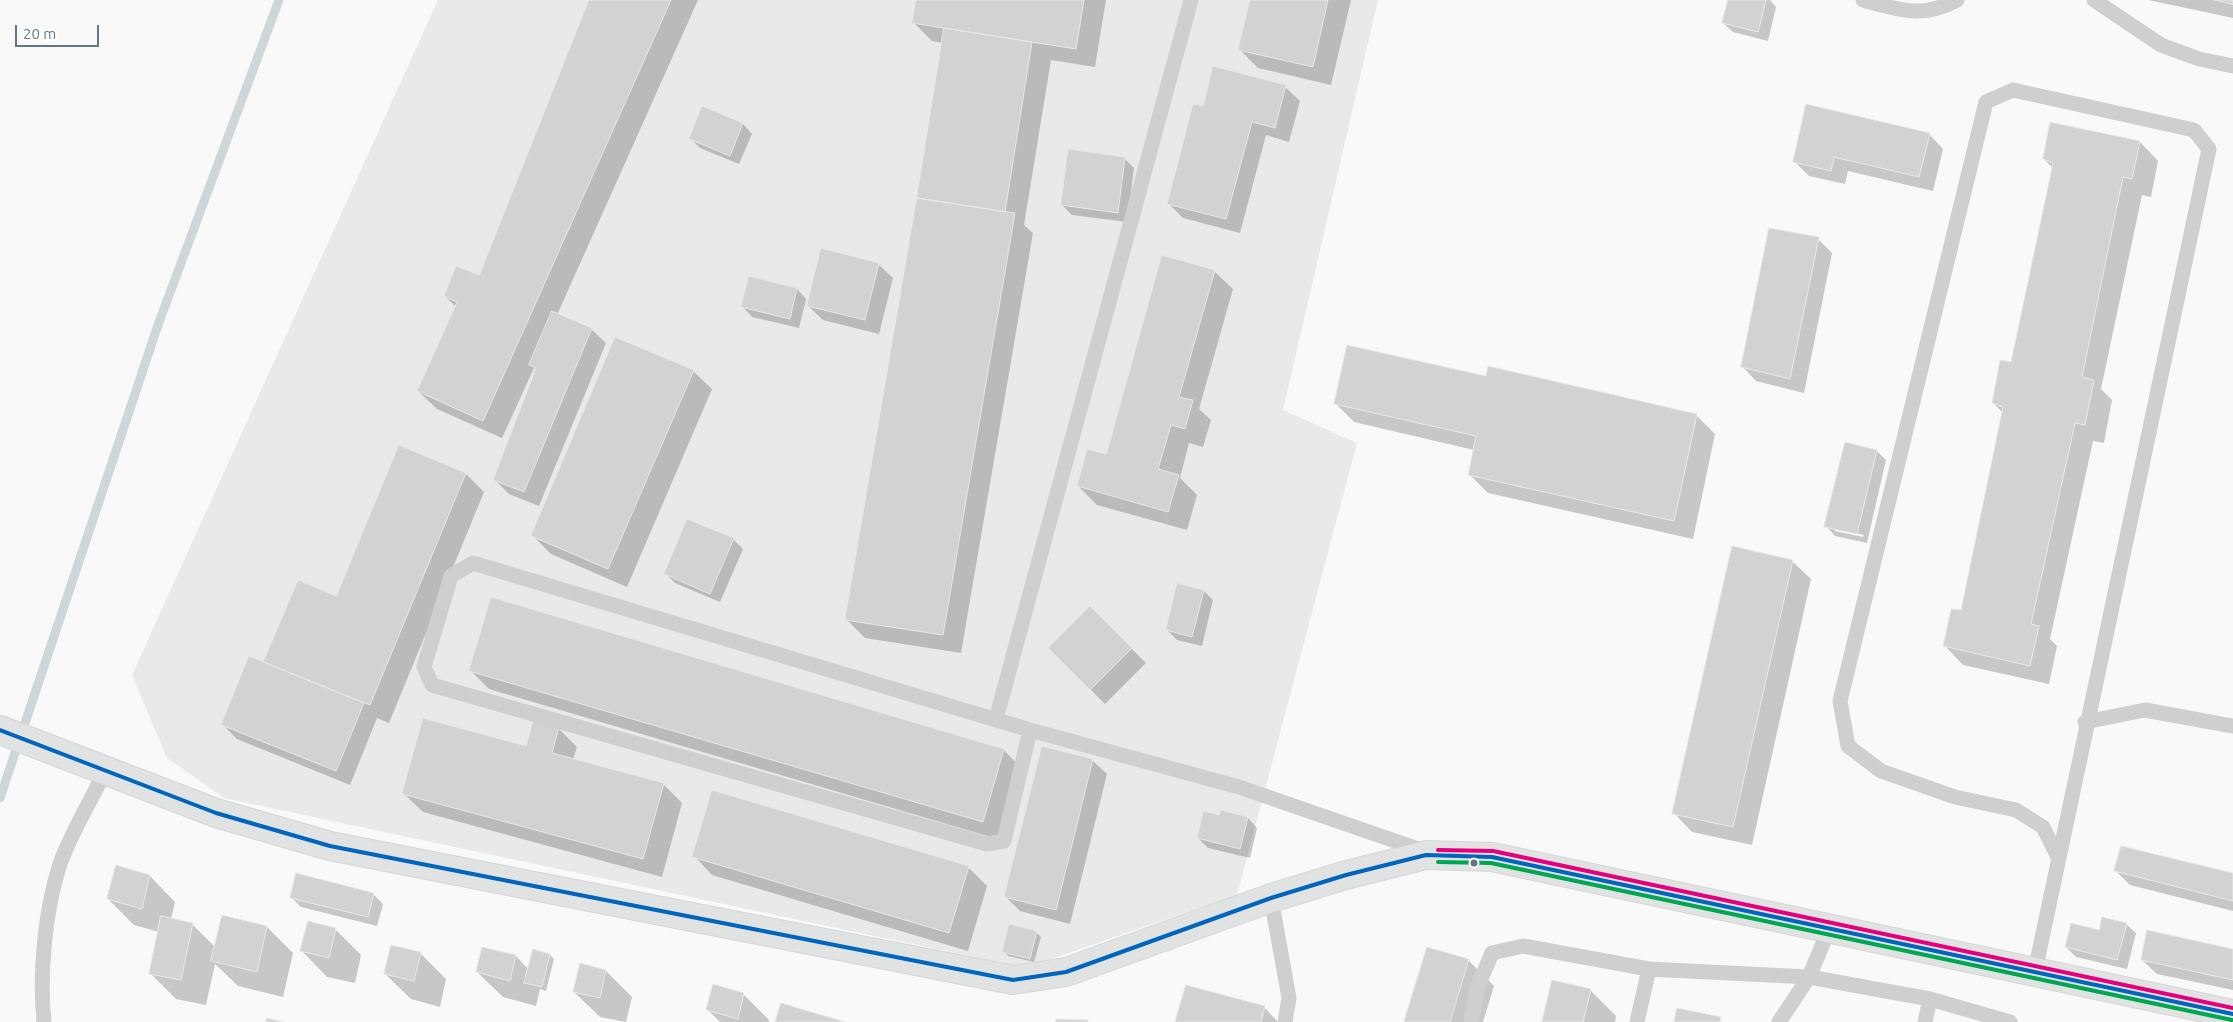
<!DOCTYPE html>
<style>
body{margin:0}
#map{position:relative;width:2233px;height:1022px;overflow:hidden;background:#f9f9f9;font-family:Ubuntu,sans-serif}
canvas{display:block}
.scale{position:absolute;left:15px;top:25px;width:84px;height:22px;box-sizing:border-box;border:2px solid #657683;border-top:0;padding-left:6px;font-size:15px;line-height:18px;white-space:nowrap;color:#657683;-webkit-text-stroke:4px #fff;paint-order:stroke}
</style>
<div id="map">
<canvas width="2233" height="1022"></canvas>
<div class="scale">20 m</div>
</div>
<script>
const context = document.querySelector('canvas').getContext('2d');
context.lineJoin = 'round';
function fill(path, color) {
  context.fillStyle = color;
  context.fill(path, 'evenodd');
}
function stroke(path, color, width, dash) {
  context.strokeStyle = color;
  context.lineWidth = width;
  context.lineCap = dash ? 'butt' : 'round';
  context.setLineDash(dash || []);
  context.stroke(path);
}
const built = new Path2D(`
 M438,0H1378L1283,410L1357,443L1237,895L1025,968L224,798L167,758L132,675Z`);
const shadow = new Path2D(`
 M591,0H698L557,315L591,329L606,343L539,506L509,494L495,480L537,371L534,368L502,438L437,409L418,391L456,307L445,296L480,277Z
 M917,0H1106L1095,67L1051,60L1024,225L1033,233L961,653L865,638L846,619L943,43L932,41L914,23Z
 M1251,0H1351L1331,85L1258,68L1240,50Z
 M1729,0H1770L1776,7L1768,41L1733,32L1723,23Z
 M2148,0H2233V18Z
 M1285,87L1300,101L1289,142L1266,135L1240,233L1183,218L1169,204L1204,107Z
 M703,108L743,124L752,134L739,164L700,148L691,139Z
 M1929,134L1943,149L1933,191L1848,171L1845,184L1809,176L1794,161Z
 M2140,142L2158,161L2151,197L2142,195L2101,389L2112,400L2104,443L2093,441L2050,639L2057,646L2049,684L1963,665L1945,646L1962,612L2003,413L1993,403L2012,364L2053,168L2044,159Z
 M1124,158L1134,168L1127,222L1072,215L1062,205Z
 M1818,239L1832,253L1804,393L1756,381L1742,366Z
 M878,264L893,278L879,334L823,320L808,306Z
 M1214,271L1233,289L1199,409L1211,420L1203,447L1189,443L1180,478L1197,495L1187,530L1097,505L1078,486L1106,456Z
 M750,277L797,289L806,299L799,328L752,317L743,307Z
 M693,371L712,389L627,587L551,554L532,535Z
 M1487,378L1696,415L1715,434L1693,539L1488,493L1469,474L1474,450L1354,422L1335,403Z
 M1877,451L1886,460L1867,543L1835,536L1826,526ZM1835,528L1864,535L1863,537L1835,531Z
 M466,474L484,492L389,723L377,718L350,785L237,739L223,725L264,663L337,598Z
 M733,539L743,549L720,602L675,583L665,573Z
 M1792,561L1811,579L1752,845L1692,832L1674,813Z
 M1204,591L1213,600L1202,646L1177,640L1167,630Z
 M492,599L1004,750L1022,769L1001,840L489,689L471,671Z
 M1090,607L1146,663L1105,704L1049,648Z
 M558,728L577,747L573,760L663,784L682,803L662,877L423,812L404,794L527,747Z
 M1092,760L1107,774L1070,924L1020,911L1006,897Z
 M1248,818L1257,828L1250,858L1208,848L1198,838Z
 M694,856L968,867L987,886L968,951L712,875Z
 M2116,871L2233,875V911L2130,885Z
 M150,876L175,902L171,919L192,924L215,947L267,927L293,953L283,997L238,986L215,964L206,1005L176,999L150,973L159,932L134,925L108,899Z
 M373,894L383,904L377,926L301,907L291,897Z
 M2126,924L2136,933L2127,969L2076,957L2066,947Z
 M335,929L361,955L355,983L327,977L302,951Z
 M1036,932L1041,937L1034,962L1008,956L1004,951Z
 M483,948L516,956L529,970L550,955L554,959L546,991L540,989L536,1006L503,997L477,972Z
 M2233,950V990L2157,974L2142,960Z
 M420,953L446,979L440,1007L411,999L385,974Z
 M1468,960L1494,986L1483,1022H1406Z
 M606,971L632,997L626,1022L600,1017L574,992Z
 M1553,981L1591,991L1616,1016L1615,1022H1543Z
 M743,994L769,1020V1022H720L708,1010Z
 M1264,1007L1278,1022H1176Z`);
const stream = new Path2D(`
 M0,798L158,325L279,0`);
const building = new Path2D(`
 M589,0H671L483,421L417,391L457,302L444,296L456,266L479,275Z
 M916,0H1084L1076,49L912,23Z
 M1250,0H1328L1313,67L1238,50Z
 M1728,0H1766L1758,32L1722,23Z
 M2215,0H2233V4Z
 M944,28L1032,42L1005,212L917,198Z
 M1213,66L1286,85L1275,128L1252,122L1226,219L1167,204L1193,104L1203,106Z
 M1806,104L1930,133L1919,177L1834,157L1831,171L1793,162Z
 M702,106L743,123L730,156L689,139Z
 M2050,122L2140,141L2132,179L2123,177L2082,377L2094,380L2085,425L2075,423L2031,624L2039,626L2030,666L1943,646L1951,609L1961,610L2003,407L1992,403L2000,360L2011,362L2053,163L2043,159Z
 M1068,149L1125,157L1118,213L1061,205Z
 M917,198L1015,213L943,635L845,620Z
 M1769,228L1819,237L1790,379L1741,367Z
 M821,248L879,263L865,320L807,306Z
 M1162,255L1215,270L1179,397L1193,400L1185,429L1171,425L1158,469L1179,475L1168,512L1077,486L1087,449L1106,454Z
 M749,276L797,288L790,319L741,307Z
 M552,311L592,328L524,492L493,480L536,368L529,365Z
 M615,337L694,370L608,569L531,536Z
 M1347,345L1486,376L1488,366L1697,414L1674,521L1468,475L1476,436L1334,404Z
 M1845,442L1877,450L1857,534L1824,527Z
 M399,445L466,473L370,705L263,662L298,580L336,596Z
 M687,519L734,538L710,594L664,574Z
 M1732,546L1793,560L1733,827L1672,814Z
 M1177,583L1204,590L1192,637L1166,630Z
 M491,597L1004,749L983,822L469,671Z
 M1090,606L1132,648L1090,690L1048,648Z
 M249,656L364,703L336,771L221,725Z
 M423,718L526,746L533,720L559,727L552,753L664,783L643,859L402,794Z
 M1042,746L1093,759L1056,910L1004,897Z
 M712,790L969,866L949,933L692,857Z
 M1221,810L1248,817L1240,849L1197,838L1203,811L1219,815Z
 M2121,846L2233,873V901L2114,871Z
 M116,865L150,875L142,909L107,899Z
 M296,873L374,893L368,917L290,898Z
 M222,915L267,926L257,972L211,961Z
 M161,916L193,923L181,980L149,974Z
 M2102,917L2127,923L2117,960L2065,947L2071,923L2099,930Z
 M308,921L336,928L329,958L300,951Z
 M1009,924L1037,931L1030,959L1002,952Z
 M2147,930L2233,949V980L2141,960Z
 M391,945L421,952L414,981L384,974Z
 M482,947L516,955L510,981L476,972Z
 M1427,947L1469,959L1450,1022H1404Z
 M533,949L550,954L542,987L524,983Z
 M580,963L606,970L600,998L573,992Z
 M1552,980L1591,989L1583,1022H1542Z
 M713,984L744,993L738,1019L706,1010Z
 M1186,985L1265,1006L1261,1022H1175Z
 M781,1003L845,1022H775Z
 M1677,1008L1721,1017L1720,1022H1674Z
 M267,1018L283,1022H266Z
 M1056,1019L1088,1020V1022H1056Z`);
const service = new Path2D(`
 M1863,0C1900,10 1921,19 1957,0
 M2094,0L2161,45L2199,59L2233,66
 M996,719L1191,0
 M2085,722L2145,710L2233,726
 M1030,730L1004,841L987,844L432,685L424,667L451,576L473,563L1030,730L1239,787L1427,852
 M1271,898L1289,998L1285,1022
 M2033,971L2038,957C2093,687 2151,418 2209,149L2194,130L2013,90L1986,102L1840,701L1848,746L1881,771L1955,797L2016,810L2043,827L2058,857
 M44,1022C39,974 45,910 60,864C71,833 91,801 105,771
 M1471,1022L1478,986L1492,953L1523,946L1649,969L1809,977L1829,929
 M1637,1022L1649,969
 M1779,1022L1809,977L1930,999L2010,1022
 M1925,1022L1930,999`);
const secondary = new Path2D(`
 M0,730L216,813L330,846L1013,980L1066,972L1271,898L1346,875L1426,855L1492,857L2233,1014`);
const bus1 = new Path2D(`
 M0,730L216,813L330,846L1013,980L1066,972L1271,898L1346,875L1426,855L1492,857L2233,1014`);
const bus2 = new Path2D(`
 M1438,862L1491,863L2232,1020`);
const bus3 = new Path2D(`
 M1438,850L1493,851L2233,1008`);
const markers = [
 [1474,863,4.5,"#657683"]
];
fill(built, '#e8e9e9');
fill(shadow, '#0003');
stroke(stream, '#ced6d9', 9);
fill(building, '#d0d2d3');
stroke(building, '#e8e8e8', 1);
stroke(secondary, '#d5d6d7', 30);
stroke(service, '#cecfd0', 15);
stroke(secondary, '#e1e2e2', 28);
stroke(bus1, '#0065bd', 4);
stroke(bus2, '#00a651', 4);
stroke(bus3, '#e5007d', 4);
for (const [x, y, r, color] of markers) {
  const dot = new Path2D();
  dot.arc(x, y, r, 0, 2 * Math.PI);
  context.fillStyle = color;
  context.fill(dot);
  stroke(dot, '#fff', 2);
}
</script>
